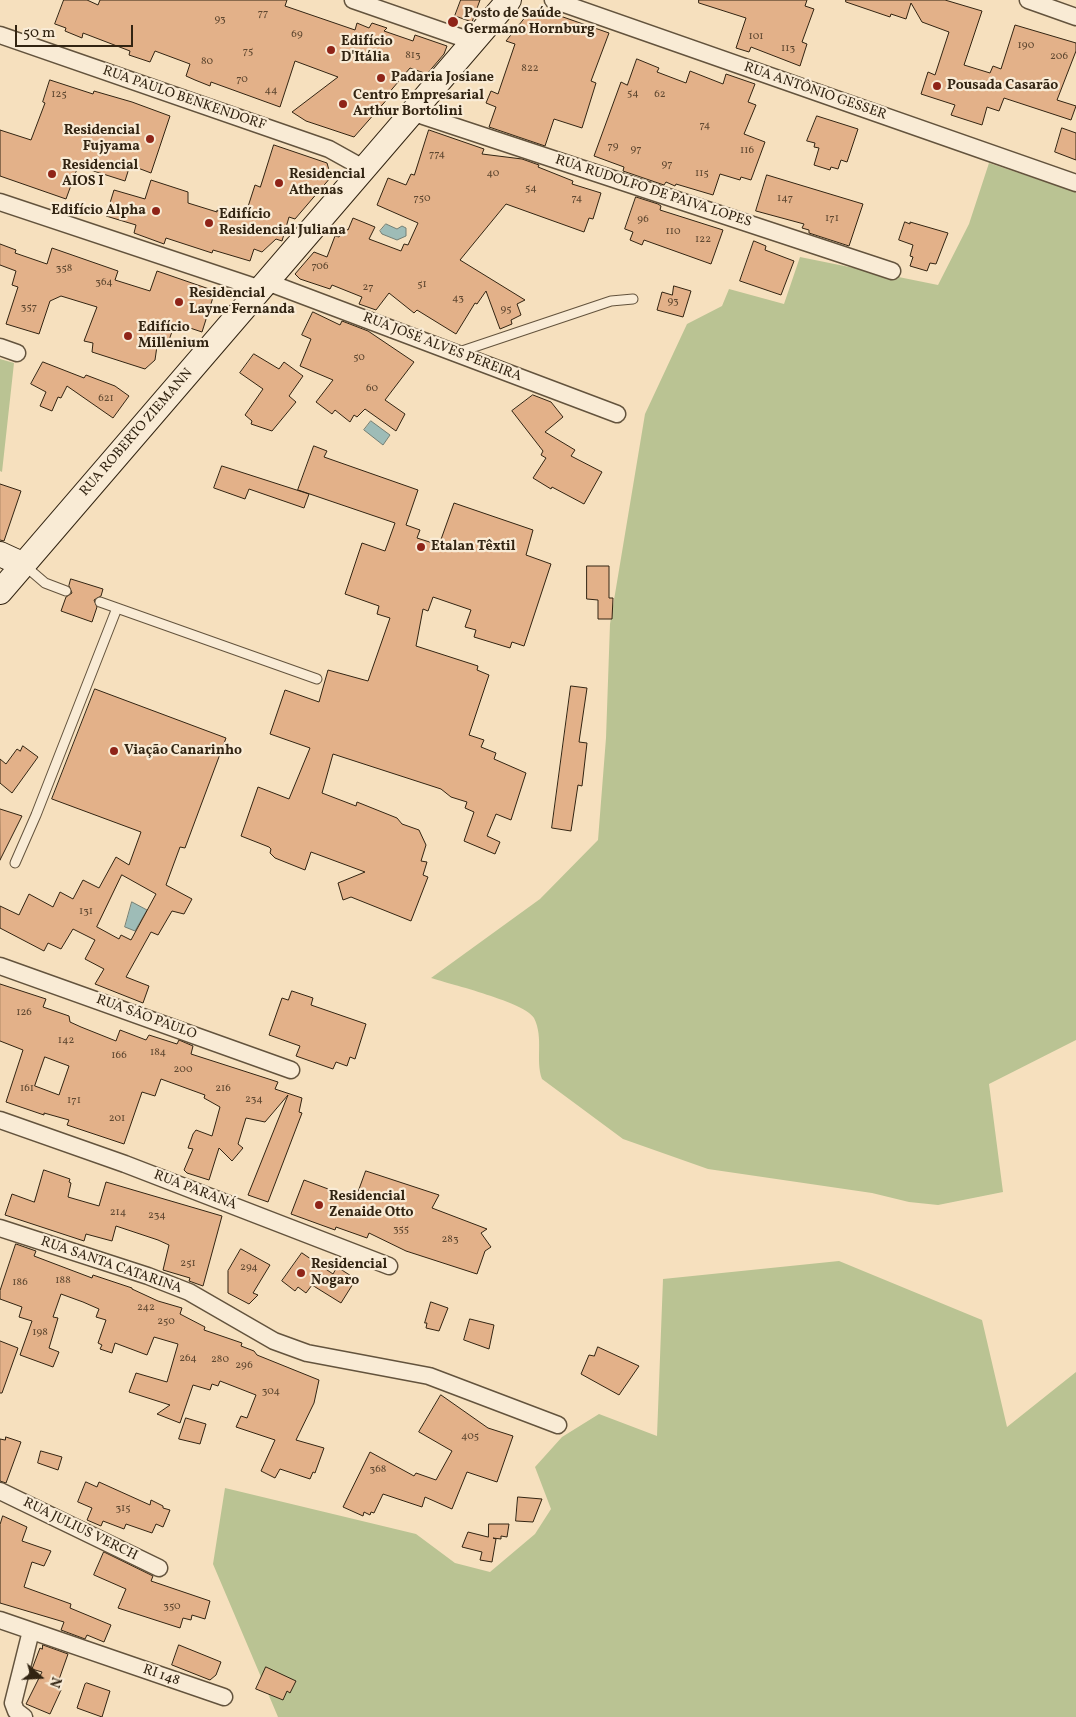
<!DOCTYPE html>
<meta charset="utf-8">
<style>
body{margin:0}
#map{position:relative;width:1076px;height:1717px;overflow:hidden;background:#f6e0be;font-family:Vollkorn,serif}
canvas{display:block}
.north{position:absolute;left:15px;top:1652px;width:50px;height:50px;-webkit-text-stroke:4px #f9ebd5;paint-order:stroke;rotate:109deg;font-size:14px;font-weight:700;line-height:20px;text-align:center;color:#322412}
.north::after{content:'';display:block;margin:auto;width:18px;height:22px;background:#322412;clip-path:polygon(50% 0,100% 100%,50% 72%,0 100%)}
.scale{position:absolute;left:15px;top:25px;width:118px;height:22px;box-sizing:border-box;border:2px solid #322412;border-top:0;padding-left:6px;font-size:15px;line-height:18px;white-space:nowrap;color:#322412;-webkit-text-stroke:4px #f9ebd5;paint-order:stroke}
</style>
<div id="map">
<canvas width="1076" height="1717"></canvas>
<div class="north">N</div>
<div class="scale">50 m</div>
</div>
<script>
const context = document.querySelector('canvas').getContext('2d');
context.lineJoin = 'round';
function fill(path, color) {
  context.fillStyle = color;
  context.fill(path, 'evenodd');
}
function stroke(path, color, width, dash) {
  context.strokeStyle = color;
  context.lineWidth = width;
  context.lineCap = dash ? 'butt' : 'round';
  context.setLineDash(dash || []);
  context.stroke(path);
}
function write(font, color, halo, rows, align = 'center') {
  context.font = font + ' Vollkorn,serif';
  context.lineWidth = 4.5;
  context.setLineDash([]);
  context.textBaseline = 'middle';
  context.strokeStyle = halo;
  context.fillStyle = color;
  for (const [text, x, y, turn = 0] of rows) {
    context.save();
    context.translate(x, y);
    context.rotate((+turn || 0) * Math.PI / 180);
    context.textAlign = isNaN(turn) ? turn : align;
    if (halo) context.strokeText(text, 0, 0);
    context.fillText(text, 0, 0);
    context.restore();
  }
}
const green = new Path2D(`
 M989,163L1076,192V1040L989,1084L1003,1192L938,1205L909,1202L872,1193L708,1169L623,1139L542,1079C535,1060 544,1038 534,1018C527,1003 450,984 431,978L540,899L598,840L606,738L610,624L645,414L687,324L722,306L729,289L784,304L800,257L938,285L969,224Z
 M0,359L14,363L2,472L0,471Z
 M839,1261L982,1320L1007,1427L1076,1372V1717H278L213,1564L225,1488L416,1534L455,1563L490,1572L535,1534L551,1509L535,1467L562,1437L599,1414L657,1436L663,1279Z`);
const water = new Path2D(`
 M386,224L397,229L402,226L406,228V236L397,240L382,234L380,231Z
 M371,421L390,435L383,445L364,430Z
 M132,902L147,910L135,931L125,927Z`);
const building = new Path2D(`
 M64,0H87L98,5L100,0H287L285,6L355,30L357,23L369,28L372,23L387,28L384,31L413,41L415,35L447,46L444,54L427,74L410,68L387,95L390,96L354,137L306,121L292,112L338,77L295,61L280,107L211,82L210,86L195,80L186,76L190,64L155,51L150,62L129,55L130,51L83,33L82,38L65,31L66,28L55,24Z
 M461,0H480L472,22L455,16Z
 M699,0H807L805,6L814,9L802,42L807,44L800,66L751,47L749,52L736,48L746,18L699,3Z
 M846,0H945L982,11L964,65L990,73L993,66L1001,69L1015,25L1076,43V51L1057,100L1076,106L1071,120L1004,98L999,111L987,107L982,125L951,115L955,105L921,94L928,72L935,75L949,32L922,22L911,3L906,19L891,14L890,17L846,2Z
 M540,9L609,33L591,81L596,83L582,128L554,119L545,146L489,127L496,107L486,103L491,91L498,94L515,44L506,41L531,10Z
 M637,59L659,68L657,72L686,83L690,71L723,84L726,74L755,84L748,102L756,105L744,134L765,142L751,180L741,177L740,180L720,174L713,195L676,184L675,186L666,182L664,185L623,171L624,167L594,156L621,82L627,85Z
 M50,80L93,94L94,91L132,102L170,116L151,173L130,165L125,181L78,166L66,199L0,176V130L31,140L45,103L43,102Z
 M817,116L858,129L847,162L841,160L838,169L831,167L830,170L814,165L819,148L814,147L815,143L807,141Z
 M1062,128L1076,133V160L1055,152Z
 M429,130L484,149L482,154L522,159L539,165L538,167L573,181L572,184L601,193L593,219L589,218L584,232L506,204L460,260L525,300L517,304L521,315L511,320L512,324L500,329L486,291L477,304L475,303L456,334L417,310L414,313L389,293L376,310L359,304L362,297L332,285L330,289L300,279L295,274L314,252L327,257L335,236L339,237L344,228L348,230L353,218L375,227L369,239L401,251L404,244L408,245L418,223L377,205L388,178L406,185L411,174L414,175Z
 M274,145L327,163L331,177L295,219L289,217L282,241L276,239L262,252L254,249L250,261L213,250L212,253L166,238L164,244L134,233L136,225L106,216L114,190L145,199L151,180L188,192V203L217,212V210L233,215L234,213L245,216L255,185L260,187Z
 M767,175L863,204L849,246L809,233V230L802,228L804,224L756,211Z
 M636,197L658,204L661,206L660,210L723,230L711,264L644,240L642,245L630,240L633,232L625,229Z
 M905,222L910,224V222L948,233L936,264L930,263L927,271L910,266L913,257L910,256L913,245L899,240Z
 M754,241L766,246L765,250L794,261L781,295L740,281Z
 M0,244L16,250L15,253L47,264L52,248L118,271L115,280L150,291L157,271L215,291L202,332L175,323L168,343L158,339L155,360L145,369L92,352L93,343L84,341L97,307L61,296L50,301L39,334L6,324L18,287L12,285L16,271L0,265Z
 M674,286L691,291L683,317L657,310L662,292L672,295Z
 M313,312L340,325L342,321L368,331L414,362L385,400L405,414L396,431L365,409L357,417L354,415L350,422L335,410L332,414L316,402L333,380L300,366L311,339L302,335Z
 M254,354L279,369L284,362L303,376L289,396L296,402L272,431L251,424L252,421L245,415L263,389L240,373Z
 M43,362L84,378L86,375L115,386L129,396L113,418L67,386L61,398L58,397L52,411L40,406L46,392L31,384Z
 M533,395L551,402L563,417L545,432L575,450L571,456L602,472L584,504L552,487L551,489L533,478L546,458L541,455L543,451L512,411Z
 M314,446L327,451L324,457L418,490L406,525L420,530L417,538L439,545L454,503L533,530L526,555L551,564L524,646L512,642L510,648L474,637L476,630L465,627L471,610L433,597L428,611L423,609L416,646L478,666L477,670L489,675L469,735L484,740L481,747L496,753L494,759L526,773L511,820L496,814L487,836L500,842L495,854L464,841L474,812L465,808L467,802L451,797L441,789L333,754L322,793L356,806L357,802L397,818L402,824L419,830L426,845L421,861L427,862L423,875L428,877L411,921L351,897L343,900L338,883L365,872L311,852L305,870L275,858L270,853L271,849L269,847L241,836L258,787L289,799L310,748L270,734L285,690L319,702L328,670L368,681L390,618L377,614L379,606L345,594L362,543L385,551L395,523L298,490Z
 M222,466L309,494L304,508L249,489L245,499L214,488Z
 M0,484L21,491L4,541L0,540Z
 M587,566H609V598H613L612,619H598V600L587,599Z
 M71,579L103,589L101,596L94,600L97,607L92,622L61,611L66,597L72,593L69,586Z
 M571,686L587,688L579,742L587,743L582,786L578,785L571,831L552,828Z
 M95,689L226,738L185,848L180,847L166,885L192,899L184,914L172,911L158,935L151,932L126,977L149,986L143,1003L95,984L104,969L85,959L95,940L73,929L61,949L48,943L44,951L0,928V906L19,915L29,894L53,907L60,892L73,899L83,880L99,888L116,857L129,865L141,832L52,799ZM122,875L156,894L131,940L121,935L119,939L97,927Z
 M23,746L38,757L12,793L0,783V759L6,764L17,749L20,751Z
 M0,809L22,816L0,860Z
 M0,984L46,999L43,1007L69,1016L70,1022L81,1027L116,1041L120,1030L146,1040L149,1035L177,1044L179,1040L193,1046L191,1054L278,1082L275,1089L302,1098L299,1112L302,1113L268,1202L248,1195L288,1095L265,1122L246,1118L238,1144L243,1148L232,1161L219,1148L209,1180L187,1173L184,1170L193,1149L188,1148L193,1134L196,1130L212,1136L220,1107L204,1098L205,1095L161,1079L155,1096L142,1092L124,1144L67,1125L69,1120L44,1113V1115L6,1102L23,1050L0,1041ZM45,1057L69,1066L59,1095L35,1086Z
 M292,991L313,998L311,1005L366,1024L355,1059L350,1057L347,1066L336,1062L333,1069L296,1056L300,1046L269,1035L282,998L288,1000Z
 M44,1170L70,1179L69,1182L71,1183L68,1197L99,1206L106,1182L222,1216L203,1286L189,1281L190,1278L163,1270L169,1245L158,1240L116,1226L112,1241L86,1234L84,1241L5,1215L12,1194L34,1202Z
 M366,1171L439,1195L432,1208L487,1229L481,1233L491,1247L485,1251L477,1274L406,1251L369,1233L367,1238L336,1227L335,1230L291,1214L304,1180L355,1199Z
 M16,1244L36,1251L34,1256L92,1278L93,1275L132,1288V1289L158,1301L182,1308L180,1314L205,1327L204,1330L242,1343L241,1346L254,1351L257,1355L319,1380L314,1403L296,1440L324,1448L315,1473L313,1472L310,1479L280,1469L275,1478L261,1471L275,1440L236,1427L241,1416L247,1418L256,1395L220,1381L218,1386L212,1384L210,1390L193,1385L180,1423L157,1414L170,1405L129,1392L136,1373L167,1382L178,1344L154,1337L147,1355L115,1343L112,1353L100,1349L102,1345L98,1343L106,1320L96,1317L99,1309L83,1302L61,1294L53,1317L58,1318L49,1348L59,1352L53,1367L20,1355L32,1321L19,1317L22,1307L0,1299V1291Z
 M241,1249L270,1265L253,1293L258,1295L249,1304L228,1293V1271Z
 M302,1253L333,1274L337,1267L356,1279L341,1303L312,1285L306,1293L298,1287L295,1291L282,1281Z
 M431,1302L448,1308L439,1331L426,1328L427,1323H425Z
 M470,1319L494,1325L489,1349L464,1340Z
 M0,1341L18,1348L2,1393H0Z
 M598,1347L639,1366L619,1395L581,1374L589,1355L594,1356Z
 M441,1395L488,1428L513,1436L497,1482L467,1472L452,1509L425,1497L422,1507L383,1494L374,1513L371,1512L370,1515L364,1512L363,1516L343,1507L370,1452L414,1476L416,1473L436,1480L452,1451L419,1432Z
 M186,1418L206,1424L200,1444L179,1439Z
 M6,1437L21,1442L6,1483L0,1481V1439L5,1440Z
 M41,1451L62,1457L58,1470L38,1463Z
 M86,1482L97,1487L99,1482L150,1505L151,1500L163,1506V1508L170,1510L163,1527L156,1524L152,1533L126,1524L124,1529L103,1521L101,1526L87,1520L92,1508L78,1502Z
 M518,1497L542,1499L533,1522L516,1521Z
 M3,1516L27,1527L22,1541L51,1551L44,1566L32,1562L24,1587L71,1604L70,1608L111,1625L104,1642L87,1635L85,1639L61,1630L64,1622L0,1603V1525Z
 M489,1524H509L507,1537L501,1536V1539L493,1538L496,1539L492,1562L480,1560L482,1552L462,1547L468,1532L488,1537Z
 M104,1552L153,1576L151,1581L210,1601L205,1619L192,1615L191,1620L183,1618L180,1628L118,1608L126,1589L94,1575Z
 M43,1645L68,1654L56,1688L61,1690L50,1714L26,1704L42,1672L32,1669L40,1648L42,1649Z
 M179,1645L221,1662L216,1675L210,1680L172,1665Z
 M266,1667L296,1681L290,1693L287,1691L283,1700L256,1689Z
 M87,1683L110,1691L102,1717L77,1708L85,1684Z`);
const lane = new Path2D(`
 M459,352L611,301L633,299
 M24,565L45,583L66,591
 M100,602L317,679
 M15,863L36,815L117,608`);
const street = new Path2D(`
 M353,0L474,42
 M553,0L1076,183
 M1028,0L1076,17
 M0,35L329,149L365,169
 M414,113L892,271
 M0,202L261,289
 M267,282L617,414
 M0,347L17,353
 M0,966L291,1070
 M0,1120L125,1164L389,1266
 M0,1228L148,1276L189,1292L274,1341L307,1353L429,1376L558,1425
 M0,1491L159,1568
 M0,1620L224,1697
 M24,1717L16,1711L13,1703L31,1631`);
const secondary = new Path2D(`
 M0,554L24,565
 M0,592L509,0`);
const markers = [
 [453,22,6,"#8f2418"],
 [331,50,5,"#8f2418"],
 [381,78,5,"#8f2418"],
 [937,86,5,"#8f2418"],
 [343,104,5,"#8f2418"],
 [150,139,5,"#8f2418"],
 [52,174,5,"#8f2418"],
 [279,183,5,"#8f2418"],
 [156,211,5,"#8f2418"],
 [209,223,5,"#8f2418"],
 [179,302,5,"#8f2418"],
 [128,336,5,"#8f2418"],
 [421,547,5,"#8f2418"],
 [114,751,5,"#8f2418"],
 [319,1205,5,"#8f2418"],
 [301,1273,5,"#8f2418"]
];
const numberNames = [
 ["77",263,14],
 ["93",220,20],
 ["69",297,35],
 ["101",756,37],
 ["190",1026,46],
 ["113",788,49],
 ["75",248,52],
 ["813",413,56],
 ["206",1059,57],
 ["80",207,62],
 ["822",530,69],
 ["70",242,80],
 ["44",271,91],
 ["54",633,94],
 ["125",59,95],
 ["62",660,95],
 ["74",705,126],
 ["79",613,147],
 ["97",636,150],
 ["116",747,151],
 ["774",437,155],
 ["97",667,165],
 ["40",493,174],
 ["115",702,174],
 ["54",531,189],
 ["750",422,199],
 ["74",577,199],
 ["147",785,199],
 ["171",832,219],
 ["96",643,220],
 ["110",673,232],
 ["122",703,240],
 ["706",320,267],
 ["358",64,269],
 ["364",104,283],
 ["51",422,285],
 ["27",368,288],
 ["43",458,299],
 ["93",673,302],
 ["357",29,308],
 ["95",506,310],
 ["50",359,358],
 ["60",372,389],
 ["621",106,399],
 ["131",86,912],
 ["126",24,1013],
 ["142",66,1041],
 ["184",158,1053],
 ["166",119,1056],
 ["200",183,1070],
 ["161",27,1089],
 ["216",223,1089],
 ["234",254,1100],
 ["171",74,1101],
 ["201",117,1119],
 ["214",118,1213],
 ["234",157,1216],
 ["355",401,1230],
 ["283",450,1240],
 ["251",188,1264],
 ["294",249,1268],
 ["188",63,1281],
 ["186",20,1283],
 ["242",146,1308],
 ["250",166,1322],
 ["198",40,1333],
 ["264",188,1359],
 ["280",220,1360],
 ["296",244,1366],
 ["304",271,1392],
 ["405",470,1437],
 ["368",378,1470],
 ["315",123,1509],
 ["350",172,1607]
];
const poiNames = [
 ["Posto de Saúde",464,14],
 ["Germano Hornburg",464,30],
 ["Edifício",341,42],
 ["D'Itália",341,58],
 ["Padaria Josiane",391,78],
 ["Pousada Casarão",947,86],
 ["Centro Empresarial",353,96],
 ["Arthur Bortolini",353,112],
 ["Residencial",140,131,"right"],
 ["Fujyama",140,147,"right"],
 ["Residencial",62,166],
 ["AIOS I",62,182],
 ["Residencial",289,175],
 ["Athenas",289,191],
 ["Edifício Alpha",146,211,"right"],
 ["Edifício",219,215],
 ["Residencial Juliana",219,231],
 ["Residencial",189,294],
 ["Layne Fernanda",189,310],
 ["Edifício",138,328],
 ["Millenium",138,344],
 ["Etalan Têxtil",431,547],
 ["Viação Canarinho",124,751],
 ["Residencial",329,1197],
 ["Zenaide Otto",329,1213],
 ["Residencial",311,1265],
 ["Nogaro",311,1281]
];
const streetNames = [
 ["RUA ANTÔNIO GESSER",815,92,19],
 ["RUA PAULO BENKENDORF",184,99,19],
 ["RUA RUDOLFO DE PAIVA LOPES",653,192,18],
 ["RUA JOSÉ ALVES PEREIRA",442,348,21],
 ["RUA ROBERTO ZIEMANN",137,433,-49],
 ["RUA SÃO PAULO",146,1018,20],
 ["RUA PARANÁ",195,1191,21],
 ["RUA SANTA CATARINA",111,1266,19],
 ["RUA JULIUS VERCH",80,1530,26],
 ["RI 148",161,1676,19]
];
fill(green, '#bac393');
fill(water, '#9ebcb7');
stroke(water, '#737f75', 1);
fill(building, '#e3b189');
stroke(building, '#322412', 1);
stroke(lane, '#63533d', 11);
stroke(street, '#63533d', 19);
stroke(secondary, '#322412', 26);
stroke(lane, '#f9ebd5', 9);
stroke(street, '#f9ebd5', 16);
stroke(secondary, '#f9ebd5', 24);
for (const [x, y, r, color] of markers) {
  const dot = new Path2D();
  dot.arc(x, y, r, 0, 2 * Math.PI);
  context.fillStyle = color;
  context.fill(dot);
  stroke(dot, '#f9ebd5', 2);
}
write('11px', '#5e4730', null, numberNames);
write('bold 14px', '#322412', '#f9ebd5', poiNames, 'left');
write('14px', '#322412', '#f9ebd5', streetNames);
</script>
